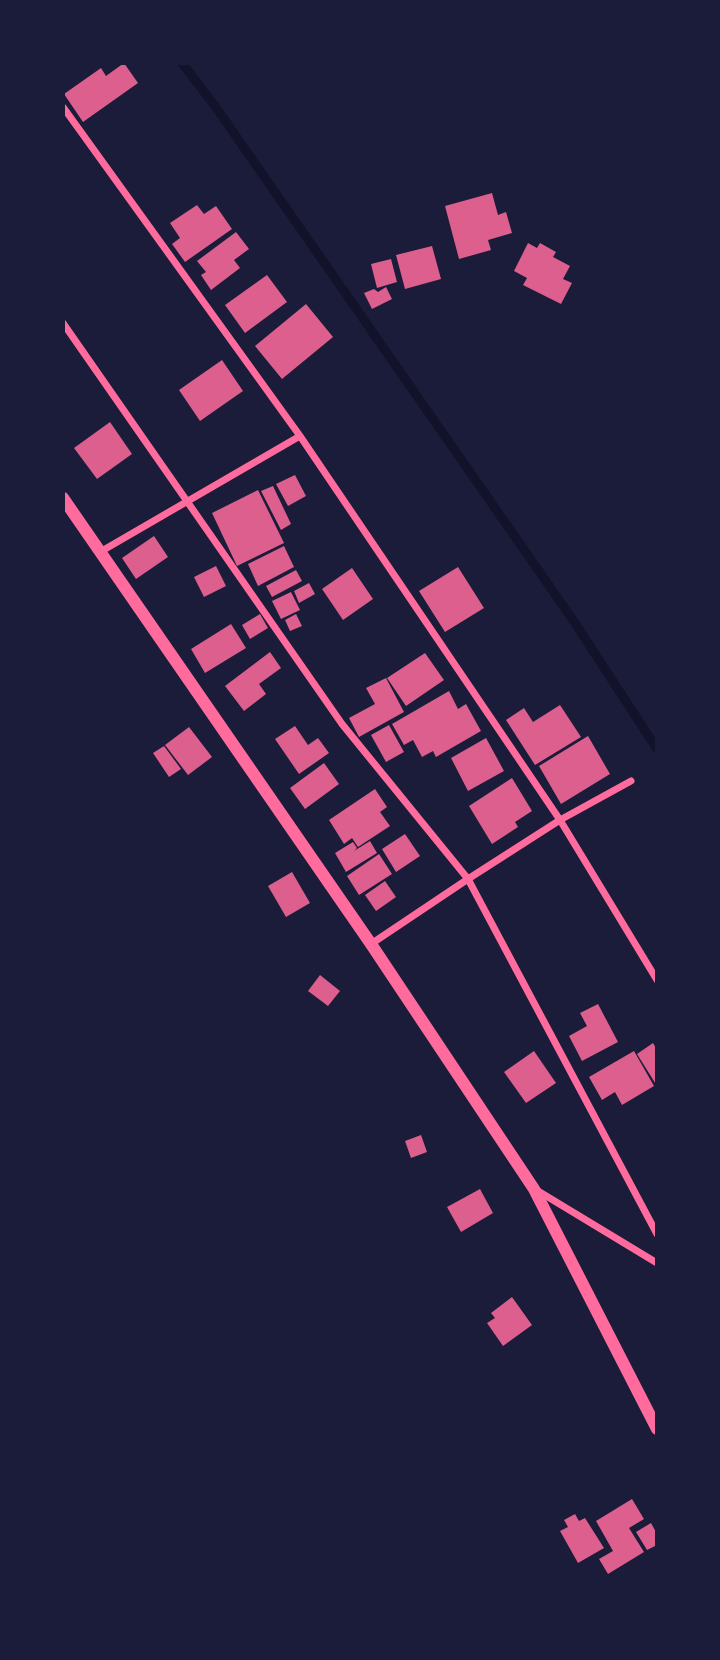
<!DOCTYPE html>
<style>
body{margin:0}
#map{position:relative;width:720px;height:1660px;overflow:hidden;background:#1b1b3a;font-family:"Roboto Condensed",sans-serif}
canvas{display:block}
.frame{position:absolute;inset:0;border:65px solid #1b1b3a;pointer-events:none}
</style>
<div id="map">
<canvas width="720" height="1660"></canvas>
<div class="frame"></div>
</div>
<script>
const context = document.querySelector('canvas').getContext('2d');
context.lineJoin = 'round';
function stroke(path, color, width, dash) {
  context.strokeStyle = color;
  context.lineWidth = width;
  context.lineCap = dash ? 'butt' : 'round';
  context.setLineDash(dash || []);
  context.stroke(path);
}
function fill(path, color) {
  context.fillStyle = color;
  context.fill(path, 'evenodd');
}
const stream = new Path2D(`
 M182,63L215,106L573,620L657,749`);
const building = new Path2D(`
 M124,63L138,83L83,122L64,94L101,68L106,76Z
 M492,193L498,215L506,212L512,233L488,240L491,250L459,259L445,206Z
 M197,205L204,214L216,206L232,229L185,262L172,244L180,238L170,223Z
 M236,232L249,249L234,260L240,268L211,290L201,275L206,272L197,261Z
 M528,243L537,248L540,243L556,252L553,257L570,266L563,279L572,283L561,304L523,285L527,278L514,271Z
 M432,246L441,279L405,289L396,255Z
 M391,259L397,282L377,288L371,264Z
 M267,275L287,302L245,333L225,305Z
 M386,287L392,299L372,309L364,293L374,289L378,292Z
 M306,304L333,337L282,379L255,346Z
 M222,360L243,391L200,421L179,390Z
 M110,422L132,454L97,479L74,448Z
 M295,475L306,496L288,506L276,484Z
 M273,486L291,524L281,530L261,491Z
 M258,490L284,543L237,566L212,513Z
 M154,536L168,557L136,579L122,558Z
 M284,546L294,567L258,586L248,564Z
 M216,566L226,586L204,597L194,577Z
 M458,567L484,608L445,632L419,591Z
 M352,568L373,599L343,620L322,589Z
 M296,570L302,581L272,597L266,586Z
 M309,583L315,594L299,603L294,591Z
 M291,592L300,610L281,619L272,601Z
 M260,614L268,628L250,639L242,625Z
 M296,614L302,626L290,631L285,620Z
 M231,624L246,648L205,673L191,649Z
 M270,652L281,668L259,684L266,694L244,711L225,686Z
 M425,653L444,680L406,706L387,678Z
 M386,678L404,712L359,737L349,718L375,704L366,688Z
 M449,691L458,709L466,704L481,731L436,757L433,751L422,757L413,740L404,745L392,724Z
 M560,705L581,737L535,765L506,720L524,708L533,722Z
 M389,725L404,752L386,762L371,735Z
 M295,726L308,745L318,738L329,753L299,774L275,739Z
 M189,727L212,757L188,775L165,745Z
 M588,736L610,774L561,804L539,766Z
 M486,738L504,771L468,791L451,758Z
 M164,746L181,769L169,777L153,753Z
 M324,763L339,784L305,809L290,788Z
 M512,778L532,811L515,822L518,827L492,844L469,806Z
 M375,789L387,807L380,812L390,826L358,847L352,838L344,844L329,820Z
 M405,834L420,856L396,872L382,849Z
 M370,841L377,853L346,872L335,853L353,842L357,848L354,851Z
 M379,854L392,874L359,895L347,876Z
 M292,872L310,903L286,917L268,886Z
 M385,881L396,897L376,911L365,895Z
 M320,975L340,991L328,1006L308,991Z
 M598,1004L618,1042L582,1061L569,1036L587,1026L580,1013Z
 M653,1043L657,1050V1086L637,1054Z
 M534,1051L556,1083L526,1103L504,1072Z
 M634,1051L654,1086L622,1105L615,1092L602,1100L589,1077Z
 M421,1135L427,1152L411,1158L405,1141Z
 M480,1189L493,1213L461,1232L447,1207Z
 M512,1297L532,1325L503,1346L487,1323L495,1318L491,1313Z
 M632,1499L644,1519L629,1528L644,1552L608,1574L599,1559L613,1551L596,1521Z
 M575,1514L579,1521L585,1518L604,1548L578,1563L560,1531L568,1527L564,1520Z
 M651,1523L657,1534V1545L647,1550L636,1532Z`);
const minor = new Path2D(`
 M63,107L300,436L560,820L657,980
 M63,323L342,724L468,879L657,1234
 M100,552L300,436
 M371,944L468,879L560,820L631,781
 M538,1191L657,1263`);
const tertiary = new Path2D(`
 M63,498L371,944L534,1189L657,1429`);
stroke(stream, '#12122b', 9);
fill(building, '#dd5f8e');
stroke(minor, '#ff6b9d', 7);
stroke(tertiary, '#ff6b9d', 12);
</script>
